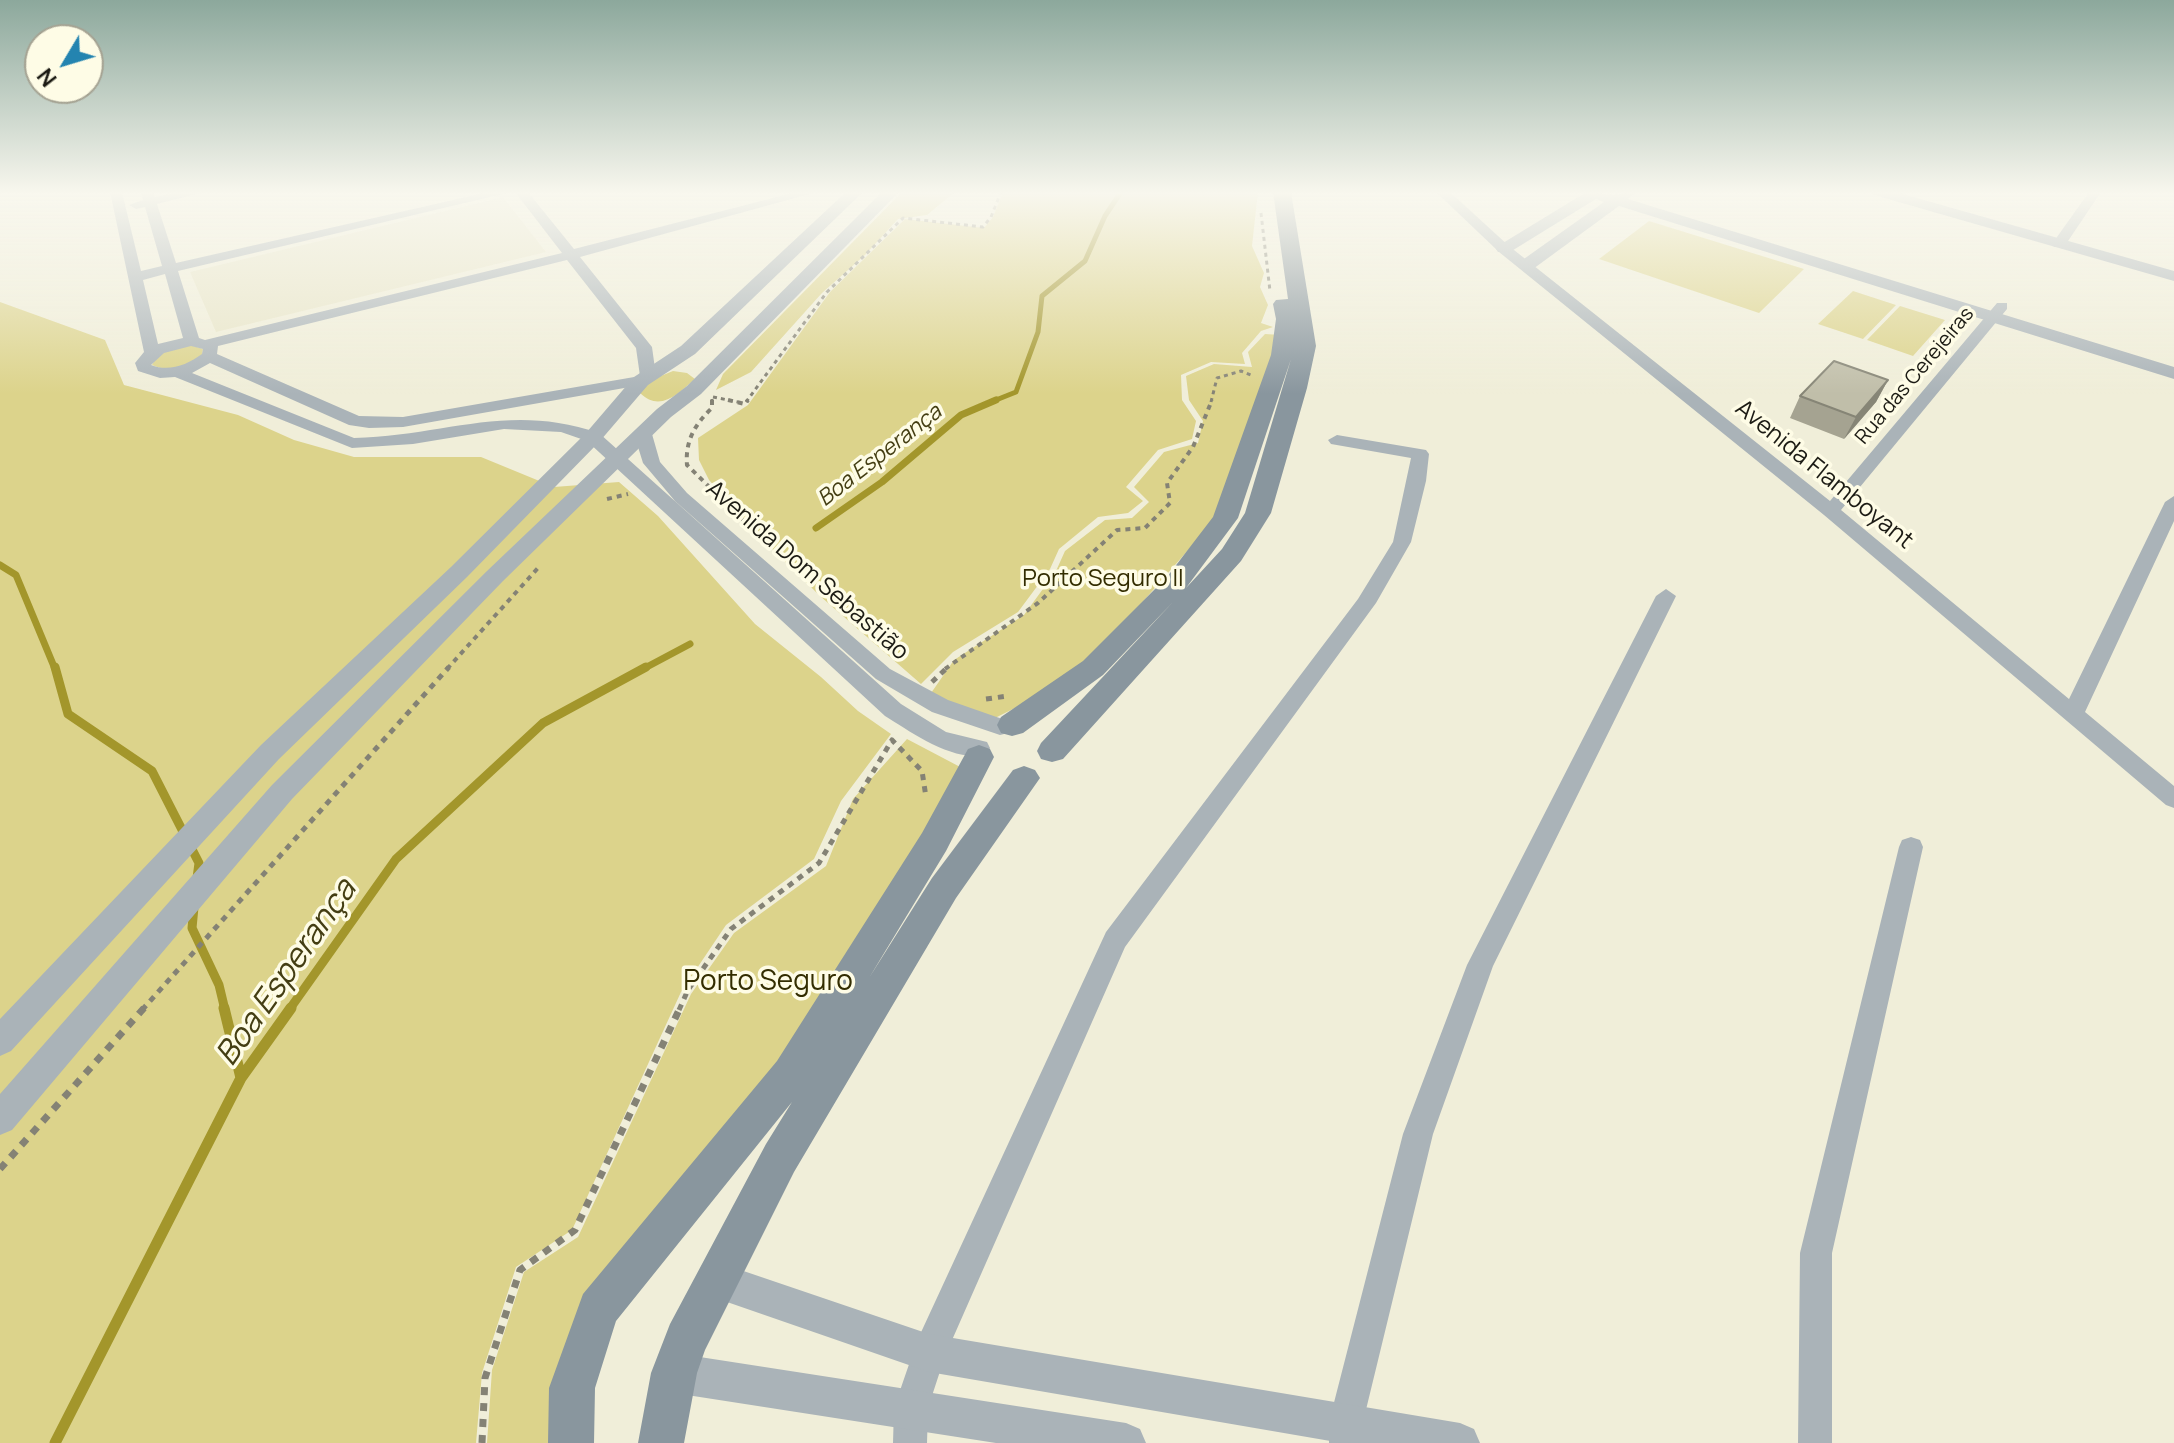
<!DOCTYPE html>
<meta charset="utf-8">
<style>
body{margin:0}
#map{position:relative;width:2174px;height:1443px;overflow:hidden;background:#f0eed9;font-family:Manrope,sans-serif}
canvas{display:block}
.north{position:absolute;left:24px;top:24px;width:80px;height:80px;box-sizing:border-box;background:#fefce6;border:2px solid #a4a292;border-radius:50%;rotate:232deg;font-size:22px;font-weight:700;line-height:32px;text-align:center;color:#1c1b14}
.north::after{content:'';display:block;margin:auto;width:28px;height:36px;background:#2484b0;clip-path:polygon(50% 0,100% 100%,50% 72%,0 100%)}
</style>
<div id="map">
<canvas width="2174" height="1443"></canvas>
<div class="north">N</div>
</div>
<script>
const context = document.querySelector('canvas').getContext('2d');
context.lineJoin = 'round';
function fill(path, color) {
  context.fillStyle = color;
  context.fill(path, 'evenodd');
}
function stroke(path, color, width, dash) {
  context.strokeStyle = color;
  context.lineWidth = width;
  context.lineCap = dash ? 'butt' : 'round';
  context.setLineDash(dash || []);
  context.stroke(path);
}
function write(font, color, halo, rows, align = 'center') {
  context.font = font + ' Manrope,sans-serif';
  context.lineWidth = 7;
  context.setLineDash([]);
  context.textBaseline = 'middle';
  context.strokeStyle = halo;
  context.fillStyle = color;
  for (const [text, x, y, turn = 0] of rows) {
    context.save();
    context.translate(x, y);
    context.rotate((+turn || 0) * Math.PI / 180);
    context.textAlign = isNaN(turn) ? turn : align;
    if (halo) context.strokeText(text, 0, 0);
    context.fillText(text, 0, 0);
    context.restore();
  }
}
const built = new Path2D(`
 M503,197L546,252L216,332L190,272Z`);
const green = new Path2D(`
 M902,192H955L927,215L898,219L865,255L822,293L751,372L716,390L723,374Z
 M1003,192H1258L1252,246L1264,273L1260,287L1268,305L1261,323L1273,327L1261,331L1242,353L1245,364L1211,362L1181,375L1182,400L1196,421L1192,439L1158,450L1126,487L1143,501L1128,513L1098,517L1059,549L1050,569L1018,612L953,652L921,684L820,596L754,531L709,480L699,460L698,438L748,405L830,292L905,219L984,228L993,217Z
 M1649,221L1804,269L1759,313L1599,259Z
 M1853,291L1896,305L1863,339L1818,324Z
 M0,302L105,340L124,385L238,415L294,440L354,457H481L554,487L619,482L658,516L755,624L821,677L858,711L891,734L841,801L814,859L726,925L681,992L572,1230L516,1267L482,1373L476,1443H0Z
 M1900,306L1945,320L1913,356L1867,340Z
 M1265,334L1282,335L1218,516L1089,663L1051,690L995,718L929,696L954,660L1024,615L1056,571L1065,551L1105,520L1132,518L1149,502L1134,487L1164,452L1198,443L1203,421L1189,400L1186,376L1214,364L1252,367L1248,352Z
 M188,344L203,349L202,356C188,366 169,373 152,365L158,354Z
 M673,371L687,373L695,379C679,393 660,413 640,393L641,384Z
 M907,739L964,769L841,978L626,1268L568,1443H487L492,1370L524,1272L578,1237L691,994L734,933L826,866L853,799Z`);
const streamFar3 = new Path2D(`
 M991,402L1016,392L1038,332L1042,296L1085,261L1105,216L1121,192`);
const streamFar2 = new Path2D(`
 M816,528L882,482L961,415L996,400
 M0,565L16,575L55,669
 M643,669L690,644`);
const streamFar1 = new Path2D(`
 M55,667L68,714L152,771L199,863L197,878
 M194,907L192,928L219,985L225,1010
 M289,1010L396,859L543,723L646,667`);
const stream = new Path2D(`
 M224,1008L241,1078
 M55,1443L241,1078L291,1008`);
const pathFar3 = new Path2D(`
 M1261,213L1270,291
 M713,397L738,402
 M712,399V402
 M746,402L827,292L903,218L983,227L991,217L1001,192
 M1211,402L1217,378L1241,371L1253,376`);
const pathFar2 = new Path2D(`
 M712,400V408C695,424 685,441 687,465L757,534
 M728,400L745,404L748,400
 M607,499L628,494
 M447,669L538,568
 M945,669L1038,603L1117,530L1145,528L1170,503L1167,483L1193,447L1212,400`);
const pathFar1 = new Path2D(`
 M932,682L948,667
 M986,699L1008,696
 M142,1010L449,667
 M679,1010L688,990L731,929L819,863L892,740L922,771L926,797`);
const path = new Path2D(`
 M0,1169L144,1008
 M482,1443L485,1378L520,1270L575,1230L680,1008`);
const minor = new Path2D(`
 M110,192H122L141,271L162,266L145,207L136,209L129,205L143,200L141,192H153L155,197L180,192H204L157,204L176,263L488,192H511L178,271L199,338L205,340L562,253L515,192H528L574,249L796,192H817L580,257L652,347L656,376L647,384L403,427L369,428L349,425L210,363L192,373L354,438C445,436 508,402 599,433L901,704L946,732L987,742L990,748L987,754C955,764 911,732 885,716L587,441L561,432L504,429L413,444L352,448L175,377L160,378L138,371L135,363L144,352ZM567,260L636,348L640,376L403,417L359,416L217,354L218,346ZM165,274L183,338L158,344L143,280ZM191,346L203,349L202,354C187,365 169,372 151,365L164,353Z
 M1436,192H1450L1509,246L1830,501L1997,303H2007V309L1841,510L2069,699L2165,502L2174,496V521L2085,712L2174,786V808L2166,805L1824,515L1499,252Z
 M2089,192H2101L2064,247H2054L2052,244Z
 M643,429L652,434L660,462L687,493L890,669L948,700L1008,721L1011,727L1008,733L1000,735L932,712L876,679L675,501L643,463L634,434Z
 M1337,435L1426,450L1429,454L1426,481L1411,542L1376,603L1125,947L945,1356L928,1408L927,1443H893L894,1408L917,1341L1106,932L1358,599L1393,542L1411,458L1331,444L1328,440Z
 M1666,589L1676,596L1493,966L1433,1134L1363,1422V1443H1329V1422L1403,1134L1467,965L1656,596Z
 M1911,837L1920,840L1923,847L1832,1253V1443H1798L1800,1253L1899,847L1902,840Z`);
const tertiary = new Path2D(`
 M846,192H863L695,354L648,385L600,441L467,577L279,759L11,1051L0,1056V1019L261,745L451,567L586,433L634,377L681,346Z
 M882,192H899L701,394L671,417L503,581L292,799L12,1130L0,1135V1094L272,785L487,571L657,409L687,386Z
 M1581,192L1614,195L1636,192L1628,199L2174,367V379L1619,206L1533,269H1521L1519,265L1521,261L1604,202L1596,199L1510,252H1498L1496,249L1498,246L1583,194Z
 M1871,192H1896L2174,271V281L1874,195Z
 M717,1262L929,1334L1460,1423L1474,1429L1480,1443H1342L929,1372L704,1294L698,1281L704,1268Z
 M674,1353L1126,1423L1140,1429L1146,1443H996L674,1393L660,1387L654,1373L660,1359Z`);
const secondary = new Path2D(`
 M1273,192H1291L1316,346L1307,388L1271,513L1241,561L1063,759L1052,762L1041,759L1037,751L1041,743L1173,602L1103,675L1023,733L1012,736L1001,733L997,725L1001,717L1083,661L1167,577L1213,517L1271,355L1276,319L1273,304L1276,300L1288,299ZM1291,359L1245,513L1222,549L1186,588L1238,518Z
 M979,745L990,749L994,757L946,851L869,978L932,878L1013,770L1024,766L1035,770L1040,778L956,898L794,1172L705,1350L697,1373L684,1443H638L651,1373L670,1324L766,1144L792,1102L616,1321L595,1388L594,1443H548L549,1388L583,1294L777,1061L922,833L968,749Z`);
const wall = new Path2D(`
 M1888,380L1876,402L1844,439L1790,418L1800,396Z`);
const shadedWall = new Path2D(`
 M1888,380L1876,402L1844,439L1856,417Z`);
const building = new Path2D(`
 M1834,361L1888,380L1856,417L1800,396Z`);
const farStreetnames = [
 ["Rua das Cerejeiras",1915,376,-50]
];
const farWaternames = [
 ["Boa Esperança",880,456,-38]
];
const streetNames = [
 ["Avenida Flamboyant",1824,475,39],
 ["Avenida Dom Sebastião",807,571,41]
];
const parkNames = [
 ["Porto Seguro II",1103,579]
];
const nearParknames = [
 ["Porto Seguro",768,982]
];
const nearWaternames = [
 ["Boa Esperança",287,973,-55]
];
fill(built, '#e8e5c8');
fill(green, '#dcd38b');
stroke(streamFar3, '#a3962b', 5);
stroke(streamFar2, '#a3962b', 7);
stroke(streamFar1, '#a3962b', 9);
stroke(stream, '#a3962b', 11);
stroke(pathFar3, '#848275', 3, [4, 4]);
stroke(pathFar2, '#848275', 4, [5, 5]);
stroke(pathFar1, '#848275', 5, [6, 6]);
stroke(path, '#848275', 7, [8, 8]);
fill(minor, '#aab3b8');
fill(tertiary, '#aab3b8');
fill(secondary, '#89969e');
fill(wall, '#a5a391');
fill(shadedWall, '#868576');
fill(building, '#c0bea9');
stroke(building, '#868576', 2);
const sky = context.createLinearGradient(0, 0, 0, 394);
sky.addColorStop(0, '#8ca89c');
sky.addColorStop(0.49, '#f8f7ee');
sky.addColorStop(1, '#f8f7ee00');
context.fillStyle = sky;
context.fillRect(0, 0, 2174, 394);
write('20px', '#1c1b14', '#fefce6', farStreetnames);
write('italic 22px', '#443e13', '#fefce6', farWaternames);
write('24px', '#1c1b14', '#fefce6', streetNames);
write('24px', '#332d01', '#fefce6', parkNames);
write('28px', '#332d01', '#fefce6', nearParknames);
write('italic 32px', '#443e13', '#fefce6', nearWaternames);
</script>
